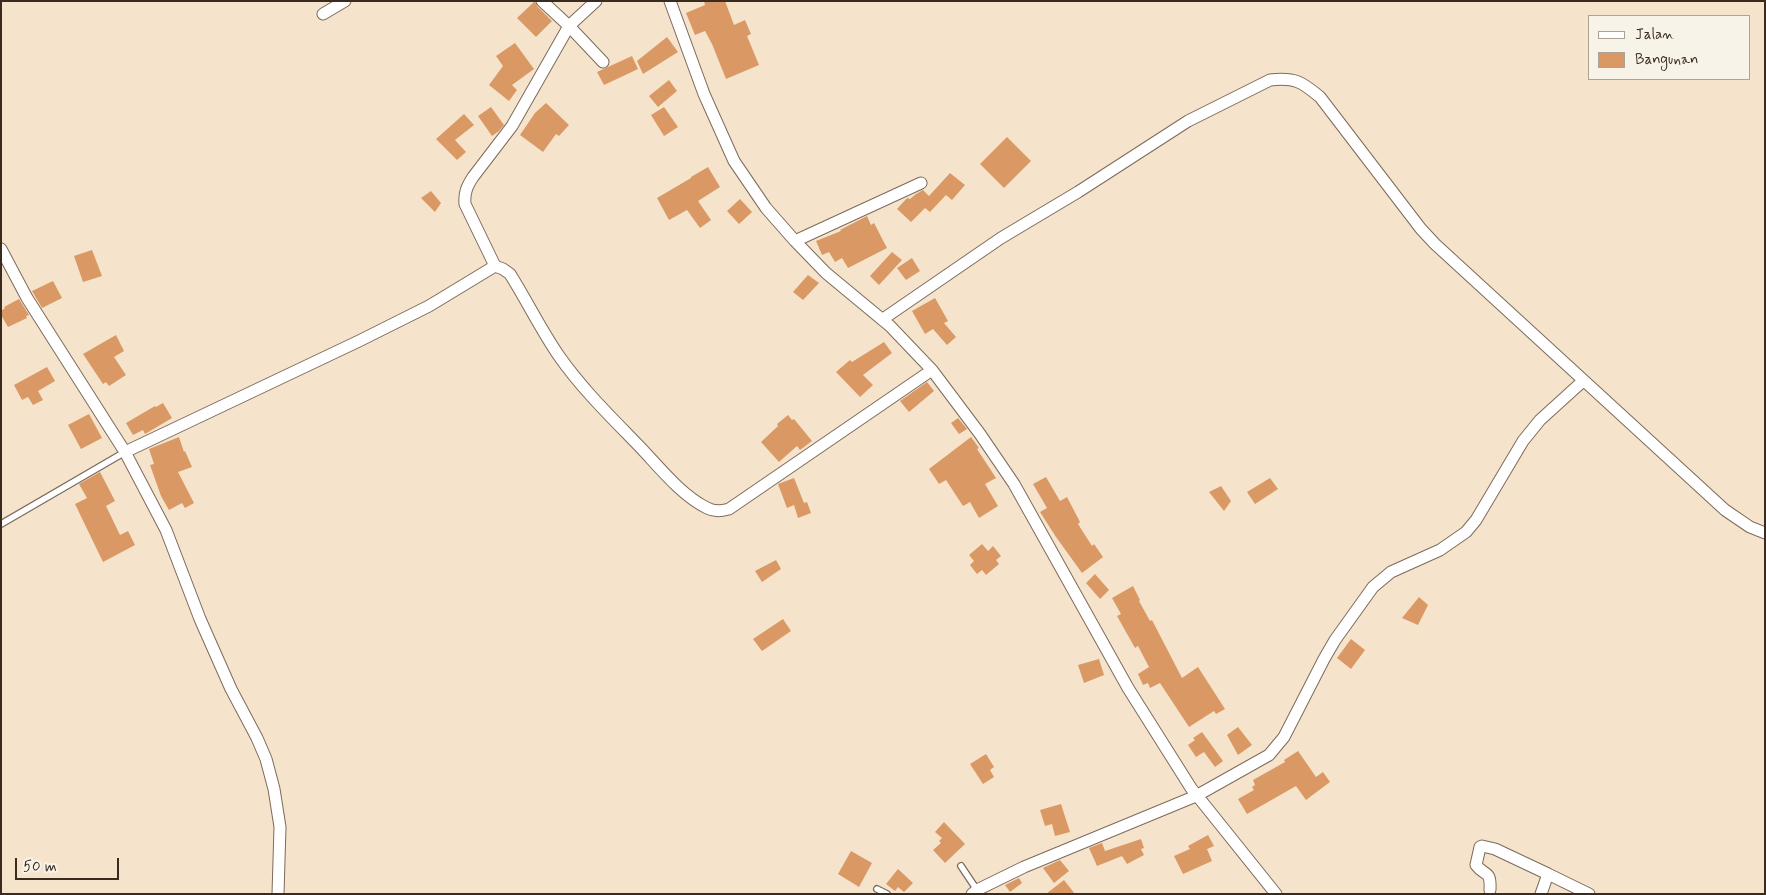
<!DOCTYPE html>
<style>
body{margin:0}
#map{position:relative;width:1766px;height:895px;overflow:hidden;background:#f5e3cc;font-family:Mynerve,sans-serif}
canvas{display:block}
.frame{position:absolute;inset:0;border:2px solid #3b2a1e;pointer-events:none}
.legend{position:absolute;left:1588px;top:15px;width:162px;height:65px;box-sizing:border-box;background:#f7f3e8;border:1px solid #aca397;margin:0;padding:6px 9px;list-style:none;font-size:15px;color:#3b2a1e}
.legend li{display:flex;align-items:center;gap:10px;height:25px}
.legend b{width:25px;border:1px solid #aca397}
.scale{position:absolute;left:15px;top:858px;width:104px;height:22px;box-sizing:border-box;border:2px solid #3b2a1e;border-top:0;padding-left:6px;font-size:15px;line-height:18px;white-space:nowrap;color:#3b2a1e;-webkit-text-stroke:4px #f7f3e8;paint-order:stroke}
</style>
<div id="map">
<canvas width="1766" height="895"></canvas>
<div class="frame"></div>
<ul class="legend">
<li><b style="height:6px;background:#fff"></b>Jalan</li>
<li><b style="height:14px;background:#da9964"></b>Bangunan</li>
</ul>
<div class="scale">50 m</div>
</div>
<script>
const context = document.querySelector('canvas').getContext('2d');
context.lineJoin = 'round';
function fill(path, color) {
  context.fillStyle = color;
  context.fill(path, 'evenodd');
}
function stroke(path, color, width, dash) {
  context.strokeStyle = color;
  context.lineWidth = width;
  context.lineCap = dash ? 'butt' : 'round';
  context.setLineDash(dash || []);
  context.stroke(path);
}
const building = new Path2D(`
 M535,1L537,6L552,21L536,37L517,18Z
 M704,1H725L734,25L745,20L751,34L747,36L759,65L726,79L712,44L705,31L695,35L686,13L705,5Z
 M667,37L678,52L643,74L637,61Z
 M515,43L534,69L512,85L517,90L509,101L489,85L503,66L496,56Z
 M632,56L638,69L604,85L597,72Z
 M669,80L677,91L658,107L649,96Z
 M546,103L569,125L559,136L556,134L543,152L520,135L535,113Z
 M491,107L504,125L499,131L492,136L478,116Z
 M664,107L678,127L664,136L651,115Z
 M464,114L474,125L455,140L466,152L457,160L436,139Z
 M1007,137L1031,161L1004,188L980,164Z
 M708,167L720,187L698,201L711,220L700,228L687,210L669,220L657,198L691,178V177Z
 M950,173L965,185L952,200L946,195L930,212L925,208L911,222L897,209L907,198L910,199L916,194L923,190L929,196Z
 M431,191L441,203L435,212L421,198Z
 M740,199L752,212L739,224L727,211Z
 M867,216L871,225L874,223L887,248L848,268L842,258L835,262L829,252L822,255L816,241L841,231L840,230Z
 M92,250L102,276L83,282L74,256Z
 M892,252L902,260L879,285L870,276Z
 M912,258L920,271L906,280L897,268Z
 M808,275L819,283L803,300L793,292Z
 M53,281L62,298L42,308L32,291Z
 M935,298L948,321L944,323L956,337L947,345L933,329L925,334L912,311Z
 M19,299L29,315L26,316L27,318L8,327L1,315V311L5,308L4,307Z
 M116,335L124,351L114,357L126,375L109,386L106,382L103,384L83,354Z
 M884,342L892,353L863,375L873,385L860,397L836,372L850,360L852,362Z
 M47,367L55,381L38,391L43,400L33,405L28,397L22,400L14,385Z
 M927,382L934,391L909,412L900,401Z
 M163,403L172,418L145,434L143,430L133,435L126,423L155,406L156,407Z
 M89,414L102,438L81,449L68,425Z
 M788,415L792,420L794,419L812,441L800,450L797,446L779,462L761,442L778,426L777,424Z
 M958,418L967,429L959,434L951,423Z
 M179,437L184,452L185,451L192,467L178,472L194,503L185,508L182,503L169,510L161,496L150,465L154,464L149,449Z
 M971,437L979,448L977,449L996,478L985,484L998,506L979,518L970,502L963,506L946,480L939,484L929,469Z
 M100,472L115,501L106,506L120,535L128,531L135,545L103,562L75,504L87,498L79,484Z
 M1046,477L1060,501L1067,497L1080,522L1078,524L1092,546L1094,544L1103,557L1082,573L1056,537L1040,512L1047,508L1033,484Z
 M794,478L804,503L807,502L811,513L798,518L794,505L787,508L778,484Z
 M1270,478L1278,489L1255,504L1247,492Z
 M1221,486L1231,501L1224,511L1209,492Z
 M982,544L988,551L993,546L1001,556L996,560L999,564L986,575L982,570L977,574L970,565L974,561L969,555Z
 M776,560L781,569L762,582L755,571Z
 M1095,574L1109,590L1100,599L1086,583Z
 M1133,586L1140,600L1139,601L1150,621L1152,620L1182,678L1198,667L1225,709L1216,714L1214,711L1189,727L1160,683L1150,688L1148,683L1143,685L1138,674L1149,667L1138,646L1135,648L1117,616L1121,614L1112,598Z
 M1419,597L1428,605L1418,625L1402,618Z
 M783,619L791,631L762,651L753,639Z
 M1351,639L1365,650L1351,669L1337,658Z
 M1099,659L1104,675L1084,683L1078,665Z
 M1238,727L1252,745L1238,755L1227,735Z
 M1202,732L1223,761L1215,767L1204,752L1196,757L1188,745L1195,740L1193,738Z
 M1298,751L1316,777L1323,772L1330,782L1306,800L1296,786L1247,814L1238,799L1254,790L1252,787L1255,785L1253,780L1285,762L1284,760Z
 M986,754L994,767L990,770L994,777L983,784L970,764Z
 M1061,804L1070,832L1055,836L1052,824L1045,826L1040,810Z
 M944,822L965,844L945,863L933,850L941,843L939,841L942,838L935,832Z
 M1208,835L1214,846L1207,849L1212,861L1183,874L1174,856L1190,849L1188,846Z
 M1141,839L1144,848L1141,849L1144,855L1127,864L1122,856L1097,866L1089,848L1102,843L1105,851Z
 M851,851L872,863L859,887L838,874Z
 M1060,860L1069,871L1054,883L1043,868Z
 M898,869L913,883L904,892L898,887L895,891L886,884Z
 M1019,878L1022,883L1010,892L1005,885Z
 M1064,880L1075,894H1046Z`);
const lane = new Path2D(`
 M1,524L125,452
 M961,866L977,890
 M877,889L887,894`);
const street = new Path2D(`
 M542,1L569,26L603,62
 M596,1L569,26L512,126L473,177C467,186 464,193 465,204L495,266L503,269L510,274C527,301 541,330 559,356C582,389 612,418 640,447C660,468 681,495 707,508C715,512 721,511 729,509L932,370
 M670,1L704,94L734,161L766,208L795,241L826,273L890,326L932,370L980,434L1014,484L1128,688L1191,788L1276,894
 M323,14L345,1
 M795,241L921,183
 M1,249L27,298L125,452L166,530L200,619L231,689L257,738L266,759L274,789L280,827L278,894
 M883,319L1001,238L1078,192L1188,121L1270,80C1295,77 1302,82 1320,97L1421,229L1435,244L1725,510L1750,527L1765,533
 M125,452L359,341L429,306L495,266
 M1548,874L1589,894
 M1490,890C1491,869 1485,877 1476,865L1480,847L1482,846L1495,849L1548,874L1541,894
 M972,894L977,890L1024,867L1196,796L1269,755L1284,737L1324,659L1335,640L1373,587L1391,572L1440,550L1466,532L1476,520L1523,441L1540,420L1583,381`);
fill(building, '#da9964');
stroke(lane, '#7c6b5b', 8);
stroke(street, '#7c6b5b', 13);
stroke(lane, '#fff', 5.5);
stroke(street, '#fff', 11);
</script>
